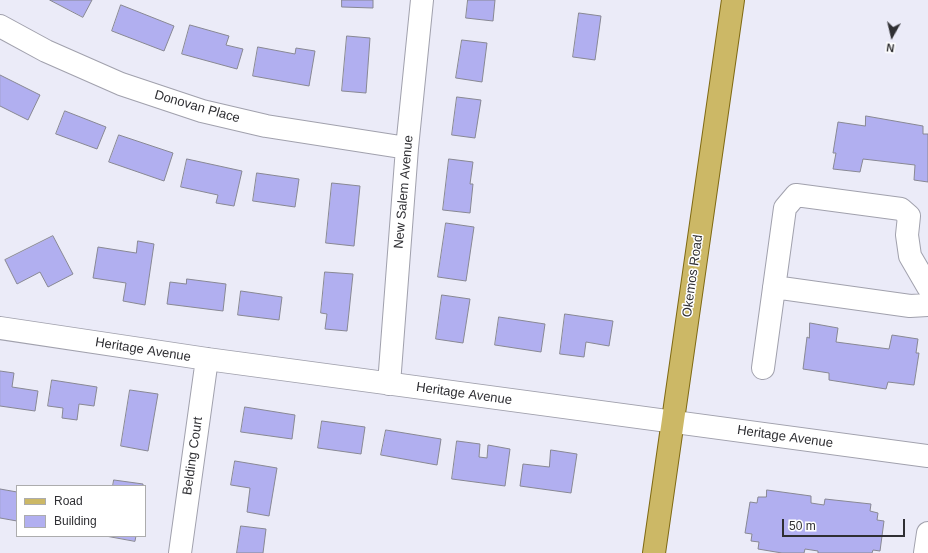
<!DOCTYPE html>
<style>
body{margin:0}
#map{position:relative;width:928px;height:553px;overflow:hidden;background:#ebebf8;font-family:Arial,sans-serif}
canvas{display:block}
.legend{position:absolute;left:16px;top:485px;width:130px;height:52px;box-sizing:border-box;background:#fff;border:1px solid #acacad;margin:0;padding:5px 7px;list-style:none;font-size:12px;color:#2f2f33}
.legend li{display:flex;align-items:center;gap:8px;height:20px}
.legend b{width:20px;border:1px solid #acacad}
.north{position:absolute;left:872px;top:16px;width:40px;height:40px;-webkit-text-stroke:3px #fff;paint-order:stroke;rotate:188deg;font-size:11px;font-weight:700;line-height:16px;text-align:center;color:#2f2f33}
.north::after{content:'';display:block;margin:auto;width:14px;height:18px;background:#2f2f33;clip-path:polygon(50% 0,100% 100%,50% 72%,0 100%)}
.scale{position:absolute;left:782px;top:519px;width:123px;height:18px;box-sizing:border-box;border:2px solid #2f2f33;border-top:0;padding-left:5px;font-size:12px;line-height:14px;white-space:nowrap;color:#2f2f33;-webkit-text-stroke:3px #fff;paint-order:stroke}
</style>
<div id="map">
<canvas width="928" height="553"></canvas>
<ul class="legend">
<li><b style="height:5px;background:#ccb866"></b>Road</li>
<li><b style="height:11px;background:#b1aff0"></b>Building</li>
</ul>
<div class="north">N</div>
<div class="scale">50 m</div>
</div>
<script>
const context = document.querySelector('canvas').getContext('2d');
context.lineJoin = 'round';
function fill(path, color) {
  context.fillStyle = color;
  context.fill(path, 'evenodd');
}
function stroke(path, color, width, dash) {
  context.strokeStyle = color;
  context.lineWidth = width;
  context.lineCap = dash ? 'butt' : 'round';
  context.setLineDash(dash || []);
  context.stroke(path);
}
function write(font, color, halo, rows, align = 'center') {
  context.font = font + ' Arial,sans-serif';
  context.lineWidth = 3;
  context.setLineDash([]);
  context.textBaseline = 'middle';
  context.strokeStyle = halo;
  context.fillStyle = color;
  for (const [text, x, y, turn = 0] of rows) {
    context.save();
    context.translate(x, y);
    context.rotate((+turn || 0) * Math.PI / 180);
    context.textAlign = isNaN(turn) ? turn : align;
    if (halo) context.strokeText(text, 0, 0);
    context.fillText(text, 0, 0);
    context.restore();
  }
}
const building = new Path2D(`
 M50,0H92L83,17Z
 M342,0H373V8L342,7Z
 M468,0H495L493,21L466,18Z
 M121,5L174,26L164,51L112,31Z
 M579,13L601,16L595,60L573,57Z
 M190,25L229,36L226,45L243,49L237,69L182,54Z
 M347,36L370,38L366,93L342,91Z
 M462,40L487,43L482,82L456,78Z
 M258,47L295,54L296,48L315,51L309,86L253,76Z
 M0,75L40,95L28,120L0,106Z
 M457,97L481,100L475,138L452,135Z
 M65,111L106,127L97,149L56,134Z
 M866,116L923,126V134H928V182L914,180L915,165L863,159L860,172L833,169L836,153H833L838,122L865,126Z
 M119,135L173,153L164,181L109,162Z
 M187,159L242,171L234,206L216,203L218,195L181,187Z
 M449,159L473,162L470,184H473L470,213L443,210Z
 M257,173L299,179L295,207L253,201Z
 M332,183L360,186L354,246L326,243Z
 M446,223L474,227L466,281L438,277Z
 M53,236L73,274L48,287L40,272L17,284L5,260Z
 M138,241L154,244L145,305L123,301L126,283L93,278L98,247L136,253Z
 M325,272L353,274L347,331L325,329L327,314L321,313Z
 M187,279L226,284L223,311L167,304L170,282L186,284Z
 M241,291L282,297L279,320L238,315Z
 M442,295L470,299L463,343L436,339Z
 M565,314L613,321L609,346L586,342L584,357L560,354Z
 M499,317L545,324L541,352L495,345Z
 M810,323L838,328L836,342L889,349L892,335L918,339L916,353H919L914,385L888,382L886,389L829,380V373L803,369L807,337L809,338Z
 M0,371L14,373L12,387L38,391L35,411L0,406Z
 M52,380L97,387L94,406L79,404L77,420L62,418L63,408L48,406Z
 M130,390L158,394L148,451L121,446Z
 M245,407L295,415L292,439L241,432Z
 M322,421L365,427L361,454L318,448Z
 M386,430L441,439L437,465L381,455Z
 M457,441L480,444L479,457L487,458L488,445L510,449L505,486L452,479Z
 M551,450L577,454L571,493L520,486L523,464L549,467Z
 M235,461L277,468L269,516L247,512L250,488L231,485Z
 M114,480L143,484V486H113Z
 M0,489L17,492V521L0,518Z
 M767,490L811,496V503L824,505L825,499L871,504L870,511L878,513L877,520L884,521L880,551L873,550L872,553H818V551L805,549L804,553H782L758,549L759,542L751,541L752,534L745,533L750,502L757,503L758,497H766Z
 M241,526L266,529L263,553H237Z
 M106,536H136L135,541Z`);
const minor = new Path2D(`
 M0,26L46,51L121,84L202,111L266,126L407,148
 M774,287L910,306L928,305
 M0,328L207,359L928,456
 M763,368L785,208L796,195L901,209L909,216L907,235L910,256L928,287
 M389,384L407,148L422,0
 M180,553L207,359
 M925,553L928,533`);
const major = new Path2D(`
 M654,553L733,0`);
const streetNames = [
 ["Donovan Place",197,107,16],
 ["New Salem Avenue",404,192,-85],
 ["Okemos Road",693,276,-82],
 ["Heritage Avenue",143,350,9],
 ["Heritage Avenue",464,394,8],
 ["Heritage Avenue",785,437,8],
 ["Belding Court",193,456,-82]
];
fill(building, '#b1aff0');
stroke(building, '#888893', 1);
stroke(minor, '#a1a1ad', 24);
stroke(major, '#7f6912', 24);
stroke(minor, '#fff', 22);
stroke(major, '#ccb866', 22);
write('13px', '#2f2f33', '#fff', streetNames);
</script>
